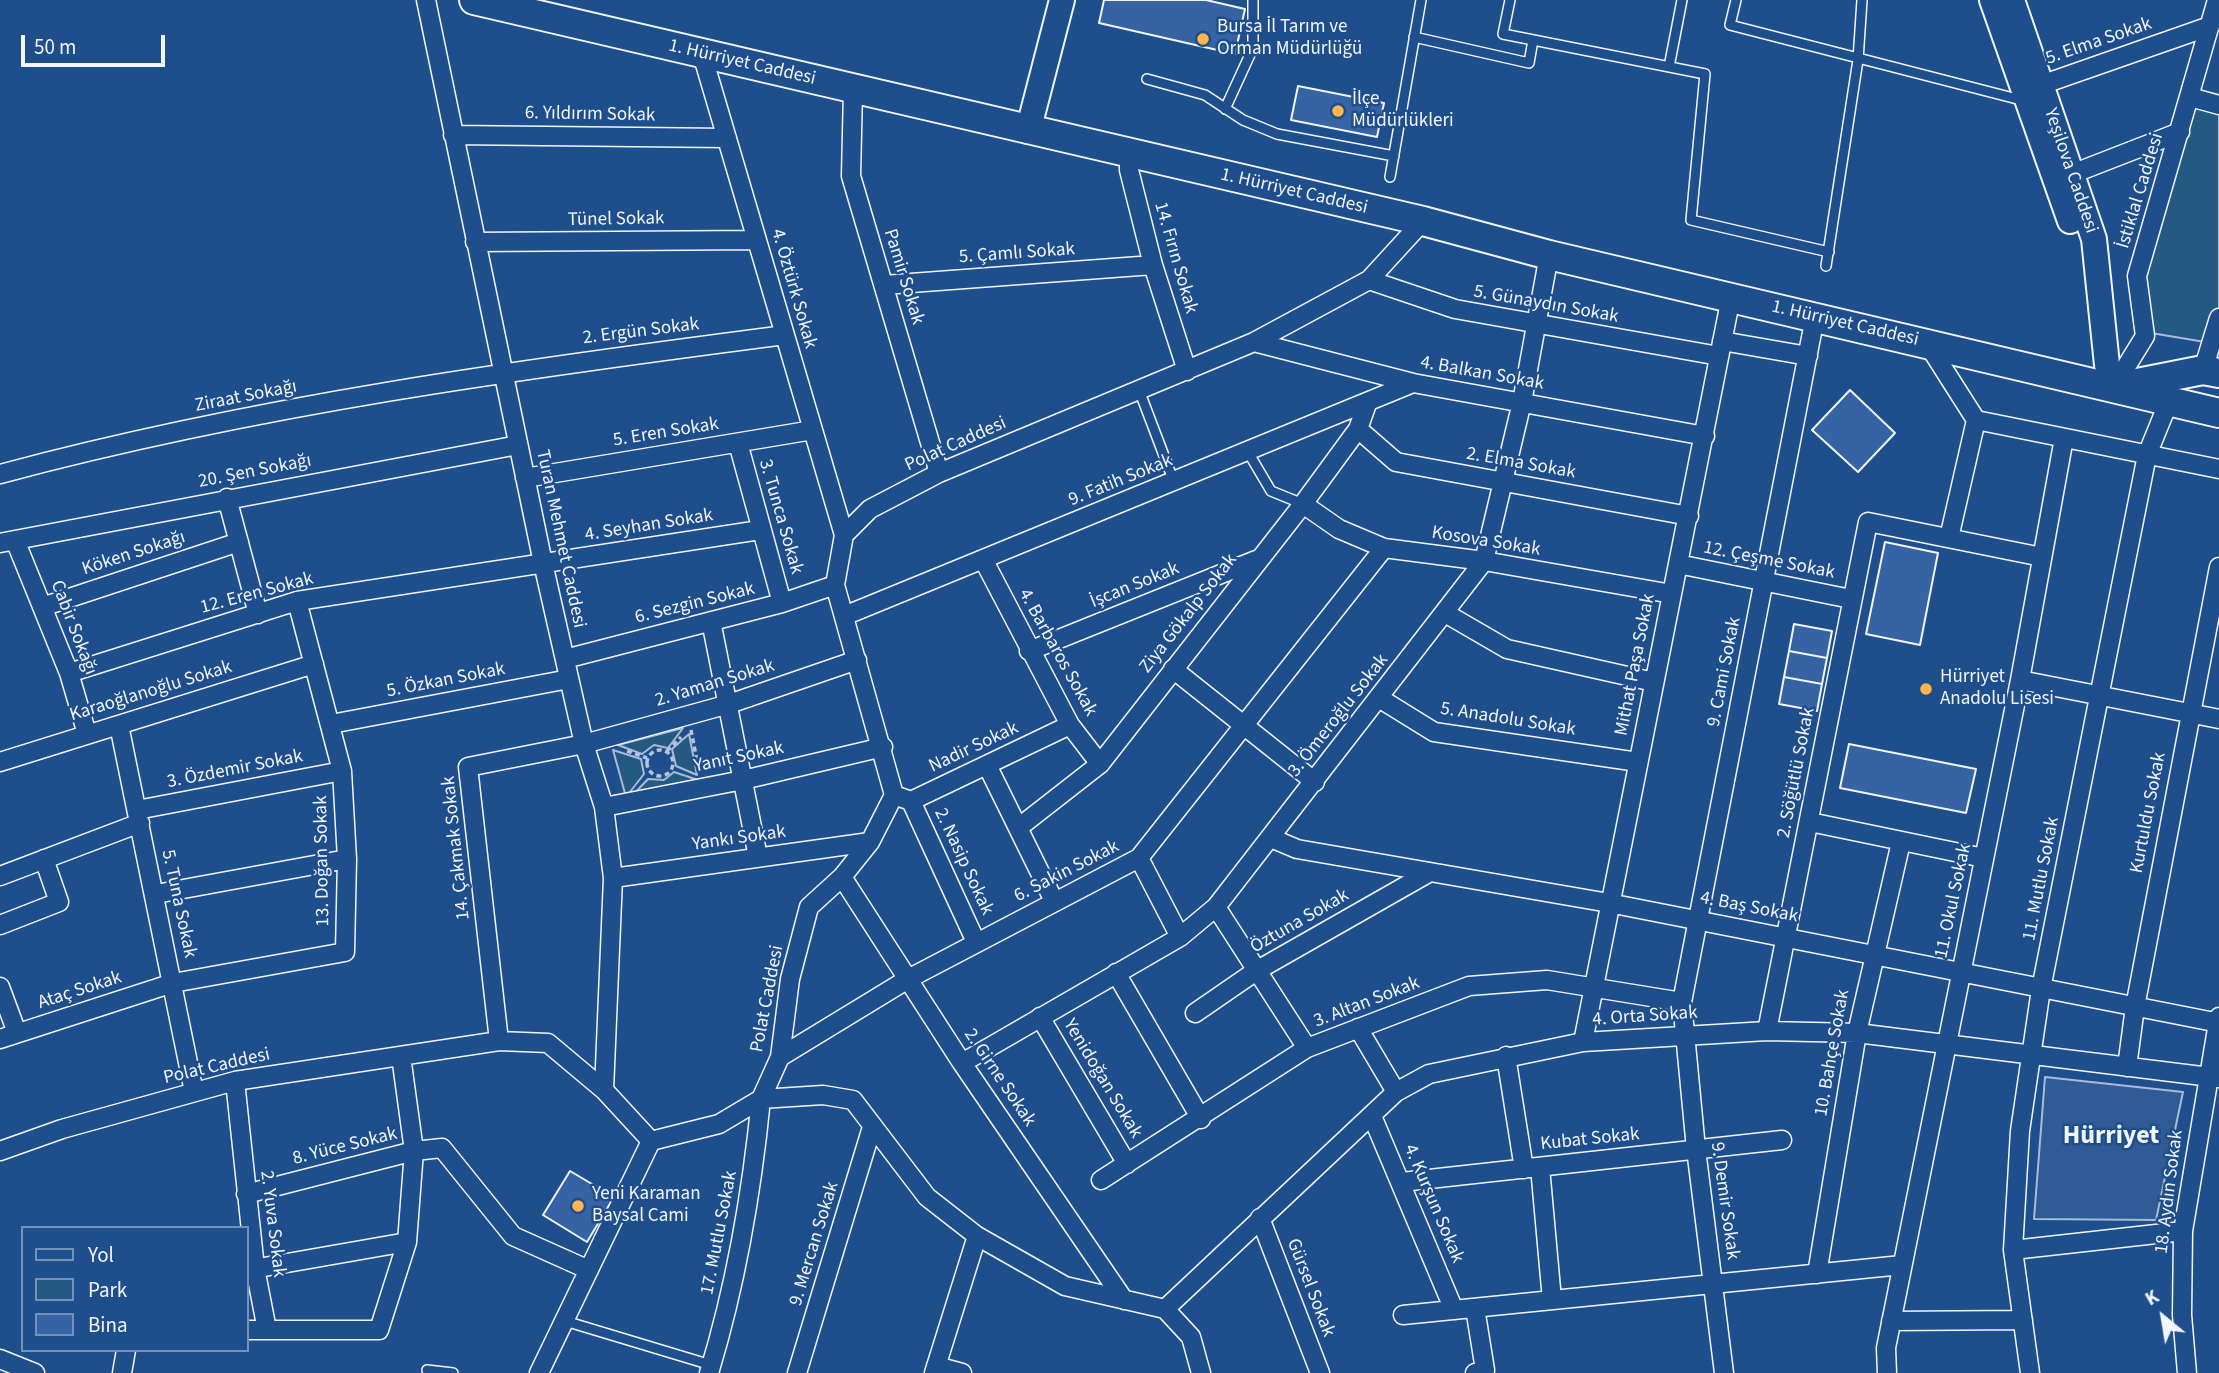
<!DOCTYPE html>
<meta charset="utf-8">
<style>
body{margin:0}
#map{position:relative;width:2219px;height:1373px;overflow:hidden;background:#1f4e8c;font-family:"Source Sans 3",sans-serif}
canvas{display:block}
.legend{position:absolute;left:21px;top:1226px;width:228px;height:126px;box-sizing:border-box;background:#1f4e8c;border:2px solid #7391ba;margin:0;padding:9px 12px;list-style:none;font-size:21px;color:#f2f6ff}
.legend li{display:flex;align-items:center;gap:14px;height:35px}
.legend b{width:35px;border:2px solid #7391ba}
.north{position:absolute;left:2128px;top:1282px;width:70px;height:70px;-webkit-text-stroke:5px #1f4e8c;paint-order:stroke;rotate:330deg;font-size:19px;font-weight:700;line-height:28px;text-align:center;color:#f2f6ff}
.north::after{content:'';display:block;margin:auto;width:24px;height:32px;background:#f2f6ff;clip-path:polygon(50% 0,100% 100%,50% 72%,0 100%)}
.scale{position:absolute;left:21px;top:35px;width:144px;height:32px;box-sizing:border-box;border:4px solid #f2f6ff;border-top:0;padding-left:9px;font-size:21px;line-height:24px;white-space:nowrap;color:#f2f6ff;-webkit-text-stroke:5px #1f4e8c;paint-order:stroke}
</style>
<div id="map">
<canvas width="2219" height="1373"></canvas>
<ul class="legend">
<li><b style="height:9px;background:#1f4e8c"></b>Yol</li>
<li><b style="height:19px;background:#245a82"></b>Park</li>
<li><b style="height:19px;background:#3563a3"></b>Bina</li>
</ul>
<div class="north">K</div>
<div class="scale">50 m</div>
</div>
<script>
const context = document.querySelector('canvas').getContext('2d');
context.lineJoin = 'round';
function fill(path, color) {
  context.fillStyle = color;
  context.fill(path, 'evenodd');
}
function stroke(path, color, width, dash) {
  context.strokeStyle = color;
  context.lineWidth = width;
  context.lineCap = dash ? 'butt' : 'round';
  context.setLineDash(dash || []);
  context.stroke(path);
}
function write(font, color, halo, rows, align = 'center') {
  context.font = font + ' "Source Sans 3",sans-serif';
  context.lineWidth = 5;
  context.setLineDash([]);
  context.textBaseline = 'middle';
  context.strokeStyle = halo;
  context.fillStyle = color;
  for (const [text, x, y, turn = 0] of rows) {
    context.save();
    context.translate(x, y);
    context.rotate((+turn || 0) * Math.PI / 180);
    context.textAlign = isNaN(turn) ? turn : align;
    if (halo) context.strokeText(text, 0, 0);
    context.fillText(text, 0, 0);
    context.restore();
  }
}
const green = new Path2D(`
 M2190,97L2219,105V318L2211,343L2151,333L2137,276Z
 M683,728L668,748L654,745L642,754L618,745Z
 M689,734L697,775L676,766L672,749Z
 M613,750L641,759L644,774L626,797Z
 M674,772L698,780L630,798L648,779L664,780Z`);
const parking = new Path2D(`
 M2045,1077L2183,1092L2156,1220L2034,1219Z`);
const building = new Path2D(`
 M1104,0H1206L1245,9L1235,54L1099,23Z
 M1298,86L1384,103L1377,137L1291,120Z
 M1850,390L1895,433L1858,472L1812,430Z
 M1885,542L1938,553L1920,645L1866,634Z
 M1794,624L1832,631L1827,658L1789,651Z
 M1789,651L1827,658L1822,684L1784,677Z
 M1784,677L1822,684L1817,711L1779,704Z
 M1849,744L1976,769L1966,813L1840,788Z
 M570,1171L614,1197L587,1242L543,1215Z`);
const path = new Path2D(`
 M691,730L699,771
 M647 763a13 13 0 1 1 26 0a13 13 0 1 1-26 0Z
 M627,751L647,758
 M667,751L681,737`);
const lane = new Path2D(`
 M1510,0L1503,34L1705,74L1691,220L1829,252
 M1736,0L1730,25L2025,101
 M1414,37L1529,63L1533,40
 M1669,67L1682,0
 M1147,79L1205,95L1243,120L1277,134L1394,156
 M1225,109L1253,48V0
 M1390,177L1421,0
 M1826,266L1858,60L1862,0
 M1139,390L1174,482
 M1248,452L1271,491L1303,504
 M565,1321L711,1365
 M427,1370L453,1373`);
const street = new Path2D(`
 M426,0L543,563L584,744L604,807L613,878L604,1090
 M702,54L844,535
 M2041,85L2210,26
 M853,90L851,176L939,473
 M2190,97L2219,105
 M453,135L727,138
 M1129,155V170L1153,265L1187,371
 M2072,174L2180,132
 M475,242L757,240
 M1369,280L1455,309L1719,356
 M884,285L1153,265
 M1722,341L1808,356
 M1254,342L1413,383L1705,436
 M1927,343L1976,420L2219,469
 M2203,370L2219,318
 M2113,388L2145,336L2137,276L2217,0
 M1358,429L1396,462L1689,516
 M738,443L782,603
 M0,474C257,405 522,369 785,335
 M525,478L813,430
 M227,498L258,614
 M1303,504L1339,529L1384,548L1484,561L1672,594
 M1949,538L1976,420
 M15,540L69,673L87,734
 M0,543L518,445
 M983,559L1070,725L1100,764
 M1678,564L1851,599
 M42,607L239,542
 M1445,613L1507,649L1654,682
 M844,616L1413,383
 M711,621L758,857
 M1029,651L1256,560
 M565,659L782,603L835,585
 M1173,669L1315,782
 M69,673L297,601L760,530
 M2020,680L2219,719
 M1379,698L1434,732L1638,762
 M331,724L569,679
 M119,725L194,1092
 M0,762L314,664
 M987,765L1054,901
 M894,795L911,801L1070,725
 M911,801L976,942
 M604,807L743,780L883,747
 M137,810L342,771
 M1810,822L1984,858
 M1018,828L1100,764L1303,504L1358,429L1367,404
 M1271,838L1297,849L1609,903L2219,1023
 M1139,858L1180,937
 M0,876L140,823
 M842,877L962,1063L1124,1300
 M613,878L870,842
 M156,894L347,859
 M1216,907L1307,1048
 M0,925L59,902L44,859
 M1116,973L1201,1119
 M0,987L17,1033
 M1195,1013L1256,971L1430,872
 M1040,1017L1127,1164
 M1358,1028L1396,1092
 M1767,1031L1868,522L2042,557
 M0,1039L173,983L345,952L347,859L342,771L297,601
 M499,1041L468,767L584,744L729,704L857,660
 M1583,1042L1731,297
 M1506,1056L1524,1169
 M780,1057L908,979L1139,858L1384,548
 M962,1063L1180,937L1216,907L1484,561L1522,402L1549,255
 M2127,1067L2135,1007L2219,567
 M235,1081L255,1268L267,1330
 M1372,1116L1454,1310
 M0,1151L62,1129L235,1081L499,1041L548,1043L604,1090L651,1141L719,1124L761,1099L780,1057L790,979L809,907L842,877L870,842L894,795L835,585L844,535L870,509L939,473L1254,342L1369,280L1423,221
 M1540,1167L1552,1300
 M1101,1180L1307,1048L1469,986L1547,980L1682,1002
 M1402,1182L1782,1140
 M246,1194L414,1151L442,1148L513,1236L589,1270
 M1260,1218L1320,1373
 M2013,1250L2183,1231
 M247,1270L407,1242
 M1817,1274L1857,1033L1901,842
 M1475,1308L1485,1370L1475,1373
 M1165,1309L1396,1092L1429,1074L1583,1042L1767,1031L1857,1033L2219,1078
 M1165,1309L1191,1337L1201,1373
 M1403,1315L1902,1265
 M1891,1321L2023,1320
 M247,1330H379L407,1242L414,1151L401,1056
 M0,1359L35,1373
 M936,1366L962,1373
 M122,1373L126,1350
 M539,1373L651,1141
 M709,1373C736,1284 752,1191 761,1099L823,1095L853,1100L927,1197L977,1236L1065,1286L1165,1309
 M797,1373L872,1127
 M934,1373L977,1236
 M1724,1373L1696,1149L1682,1002L1815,317
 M1887,1373L1886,1348L2020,680L2064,438
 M2030,1373L2013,1250L2020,1131L2041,989L2147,455L2169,401
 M2187,1373L2182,1315L2183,1231L2219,1017`);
const secondary = new Path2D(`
 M1992,0L2070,221
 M2012,0L2094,239L2107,365L2113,388
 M1028,131L1062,0`);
const primary = new Path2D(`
 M474,0L1423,221L1549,255L2219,413
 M2122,386L2203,370L2219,373`);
const markers = [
 [1203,39,7,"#ffb74d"],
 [1338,111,7,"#ffb74d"],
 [1926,689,7,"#ffb74d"],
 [578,1206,7,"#ffb74d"]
];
const poiNames = [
 ["Bursa İl Tarım ve",1217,28],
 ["Orman Müdürlüğü",1217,50],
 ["İlçe",1352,100],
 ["Müdürlükleri",1352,122],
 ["Hürriyet",1940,678],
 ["Anadolu Lisesi",1940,700],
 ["Yeni Karaman",592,1195],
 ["Baysal Cami",592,1217]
];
const streetNames = [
 ["5. Elma Sokak",2099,42,-19],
 ["1. Hürriyet Caddesi",742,63,13],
 ["6. Yıldırım Sokak",590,115,1],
 ["Yeşilova Caddesi",2070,171,71],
 ["İstiklal Caddesi",2141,191,-73],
 ["1. Hürriyet Caddesi",1294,192,13],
 ["Tünel Sokak",616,220,-1],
 ["5. Çamlı Sokak",1017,254,-4],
 ["14. Fırın Sokak",1175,258,74],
 ["Pamir Sokak",903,277,73],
 ["4. Öztürk Sokak",793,289,74],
 ["5. Günaydın Sokak",1546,305,10],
 ["1. Hürriyet Caddesi",1845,324,13],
 ["2. Ergün Sokak",641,332,-7],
 ["4. Balkan Sokak",1482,374,10],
 ["Ziraat Sokağı",246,397,-11],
 ["5. Eren Sokak",666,433,-9],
 ["Polat Caddesi",956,445,-24],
 ["2. Elma Sokak",1521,464,10],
 ["20. Şen Sokağı",255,472,-11],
 ["9. Fatih Sokak",1121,481,-22],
 ["3. Tunca Sokak",780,517,74],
 ["4. Seyhan Sokak",649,526,-9],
 ["Turan Mehmet Caddesi",560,539,78],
 ["Kosova Sokak",1486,542,9],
 ["Köken Sokağı",134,554,-18],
 ["12. Çeşme Sokak",1769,561,11],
 ["İşcan Sokak",1135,586,-22],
 ["12. Eren Sokak",257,594,-15],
 ["6. Sezgin Sokak",695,604,-14],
 ["Ziya Gökalp Sokak",1189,614,-52],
 ["Cabir Sokağı",73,628,69],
 ["4. Barbaros Sokak",1057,653,61],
 ["Mithat Paşa Sokak",1636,665,-79],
 ["9. Cami Sokak",1725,672,-79],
 ["5. Özkan Sokak",446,681,-11],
 ["2. Yaman Sokak",715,684,-17],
 ["Karaoğlanoğlu Sokak",151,692,-17],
 ["3. Ömeroğlu Sokak",1339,716,-52],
 ["5. Anadolu Sokak",1508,720,9],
 ["Nadir Sokak",974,748,-25],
 ["Yanıt Sokak",739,758,-12],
 ["3. Özdemir Sokak",235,770,-11],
 ["2. Söğütlü Sokak",1797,773,-79],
 ["Kurtuldu Sokak",2149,813,-79],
 ["Yankı Sokak",739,839,-8],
 ["14. Çakmak Sokak",457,848,-96],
 ["13. Doğan Sokak",323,861,-91],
 ["2. Nasip Sokak",963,862,65],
 ["6. Sakin Sokak",1067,872,-27],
 ["11. Mutlu Sokak",2042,879,-79],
 ["11. Okul Sokak",1954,901,-78],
 ["5. Tuna Sokak",178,904,78],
 ["4. Baş Sokak",1749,908,11],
 ["Öztuna Sokak",1300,922,-30],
 ["Ataç Sokak",80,991,-18],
 ["Polat Caddesi",768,999,-79],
 ["3. Altan Sokak",1367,1003,-21],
 ["4. Orta Sokak",1645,1017,-4],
 ["10. Bahçe Sokak",1833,1053,-80],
 ["Polat Caddesi",217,1067,-13],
 ["2. Girne Sokak",999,1078,56],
 ["Yenidoğan Sokak",1102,1079,59],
 ["Kubat Sokak",1590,1140,-6],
 ["8. Yüce Sokak",345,1147,-14],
 ["18. Aydın Sokak",2170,1192,-83],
 ["9. Demir Sokak",1724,1201,82],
 ["4. Kurşun Sokak",1433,1204,67],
 ["2. Yuva Sokak",272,1224,83],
 ["17. Mutlu Sokak",720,1233,-79],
 ["9. Mercan Sokak",815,1244,-73],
 ["Gürsel Sokak",1310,1288,69]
];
const districtNames = [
 ["Hürriyet",2111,1137]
];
fill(green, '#245a82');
stroke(green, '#a8bbd7', 2);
fill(parking, '#305b95');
stroke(parking, '#a8bbd7', 2);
fill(building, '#3563a3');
stroke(building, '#f2f6ff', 2);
stroke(lane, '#f2f6ff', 12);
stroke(street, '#f2f6ff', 21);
stroke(secondary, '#f2f6ff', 28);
stroke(primary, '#f2f6ff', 32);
stroke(path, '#b3c4dc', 3.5, [5, 3.5]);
stroke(lane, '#1f4e8c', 9);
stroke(street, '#1f4e8c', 18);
stroke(secondary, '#1f4e8c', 24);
stroke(primary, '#1f4e8c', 28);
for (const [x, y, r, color] of markers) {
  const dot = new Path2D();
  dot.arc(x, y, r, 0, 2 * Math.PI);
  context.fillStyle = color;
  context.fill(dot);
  stroke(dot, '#1f4e8c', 2.5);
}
write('19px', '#f2f6ff', '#1f4e8c', poiNames, 'left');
write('19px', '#f2f6ff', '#1f4e8c', streetNames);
write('bold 26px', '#f2f6ff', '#1f4e8c', districtNames);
</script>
